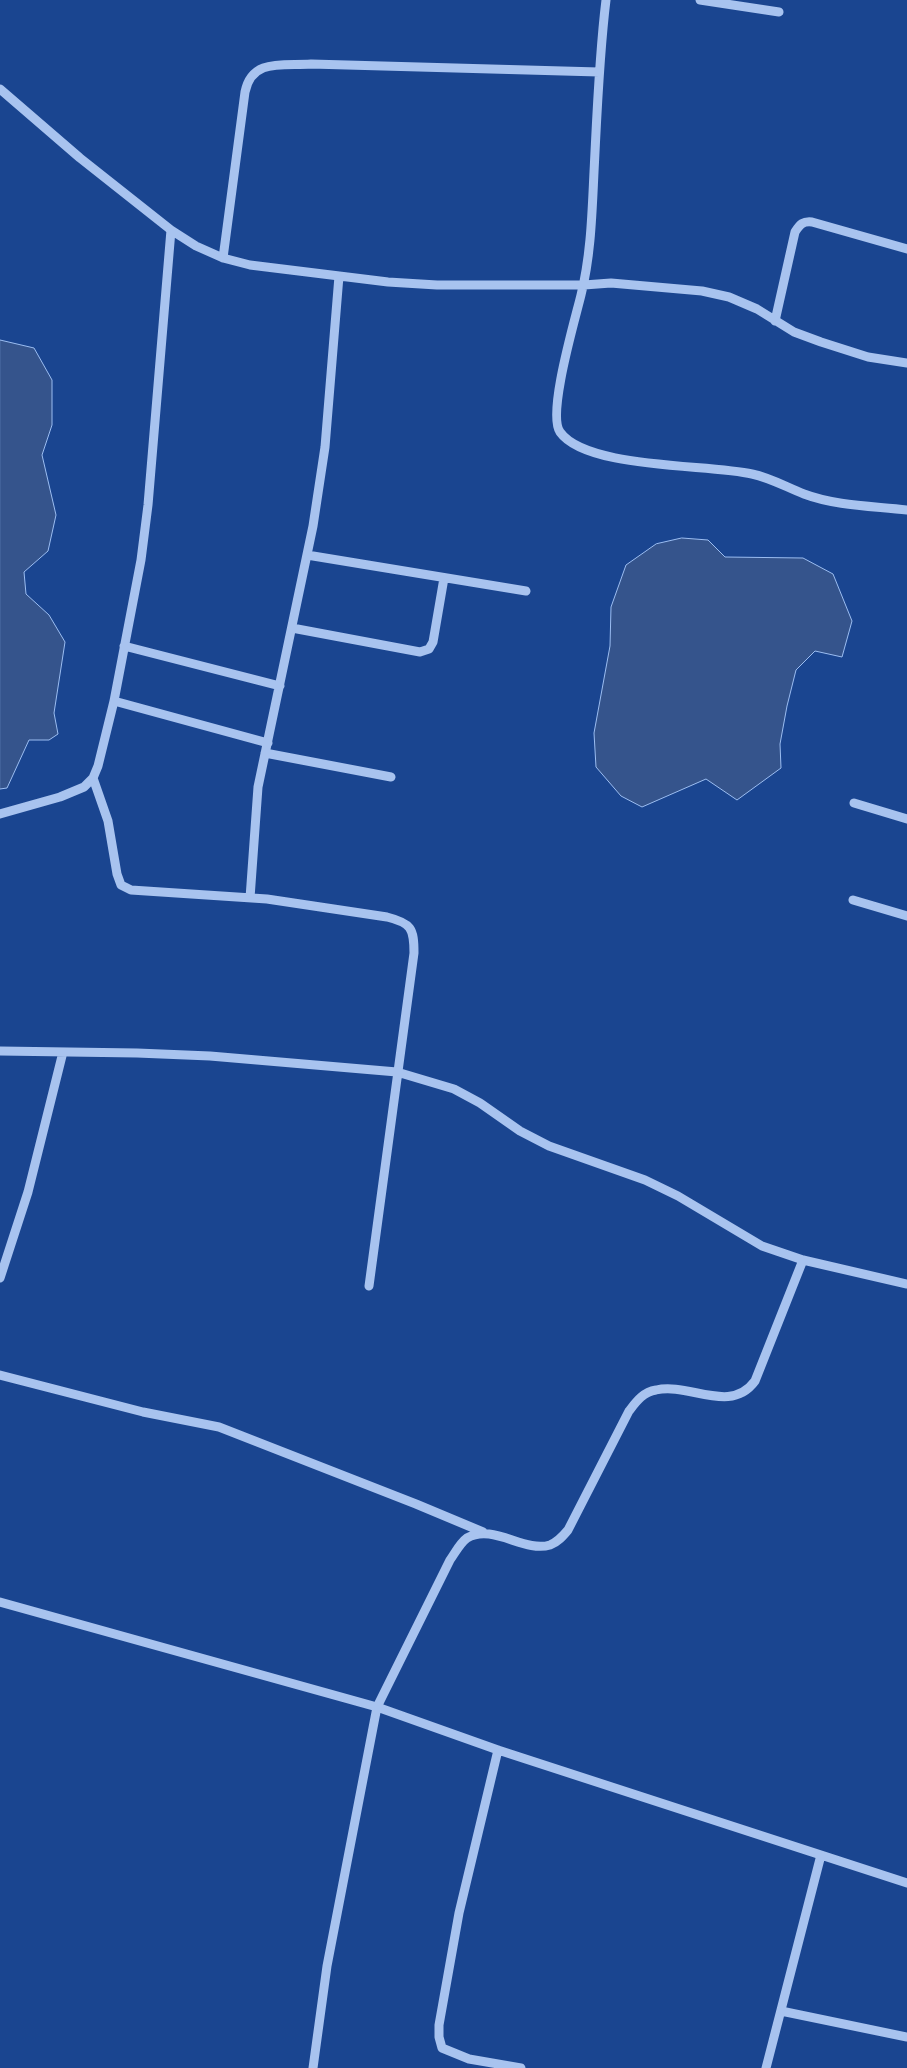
<!DOCTYPE html>
<style>
body{margin:0}
canvas{display:block;background:#1a4590}
</style>
<canvas width="907" height="2068"></canvas>
<script>
const context = document.querySelector('canvas').getContext('2d');
context.lineJoin = 'round';
function fill(path, color) {
  context.fillStyle = color;
  context.fill(path, 'evenodd');
}
function stroke(path, color, width, dash) {
  context.strokeStyle = color;
  context.lineWidth = width;
  context.lineCap = dash ? 'butt' : 'round';
  context.setLineDash(dash || []);
  context.stroke(path);
}
const water = new Path2D(`
 M0,340L34,348L52,380V425L42,455L56,515L48,551L24,572L26,594L49,615L65,642L54,713L58,734L49,740H29L7,788L0,789Z
 M682,538L708,540L725,557L803,558L833,574L852,621L842,657L815,651L796,670L787,706L780,744L781,768L737,800L706,779L642,807L621,796L596,767L594,733L610,646L611,607L626,565L656,544Z`);
const minor = new Path2D(`
 M606,0C599,57 597,114 594,172C592,213 591,255 581,295C575,320 547,414 560,432C586,469 708,464 752,474C771,478 786,487 804,494C836,506 873,506 907,510
 M700,0L779,12
 M0,89L80,158L171,230L196,246L223,258L250,265L388,282L437,285H584L611,283L702,291L729,297L757,309L794,332L821,342L868,357L907,363
 M223,258L245,92C252,58 283,66 311,64L599,72
 M775,321L795,232C800,224 803,221 812,222L907,249
 M307,555L526,591
 M292,628L420,652L429,649L433,642L444,578
 M124,646L280,686
 M114,701L268,743
 M265,753L391,777
 M93,778L108,821L117,874L121,885L131,890L267,899L387,917C411,923 414,928 414,953L369,1286
 M854,803L907,819
 M0,814L60,797L84,787L93,778L98,766L114,701L141,560L148,505L171,230
 M250,898L258,787L313,526L325,447L339,276
 M853,900L907,916
 M0,1051L137,1053L210,1056L397,1072L454,1089L480,1103L520,1131L549,1146L645,1180L678,1196L762,1246L803,1260L907,1284
 M0,1278L28,1192L63,1052
 M0,1375L143,1412L219,1427L416,1504L483,1532
 M0,1602L377,1707L498,1750L907,1883
 M498,1750L459,1913L439,2025V2037L442,2048L469,2059L521,2068
 M781,2011L907,2037
 M313,2068L327,1966L377,1707L450,1560C455,1553 460,1543 467,1538C493,1523 524,1553 550,1545C558,1542 563,1536 568,1530L629,1411C636,1402 643,1392 656,1390C689,1382 730,1415 755,1381L803,1260
 M766,2068L821,1855`);
fill(water, '#35548c');
stroke(water, '#9bbdf1', 1);
stroke(minor, '#a8c3ef', 9);
</script>
